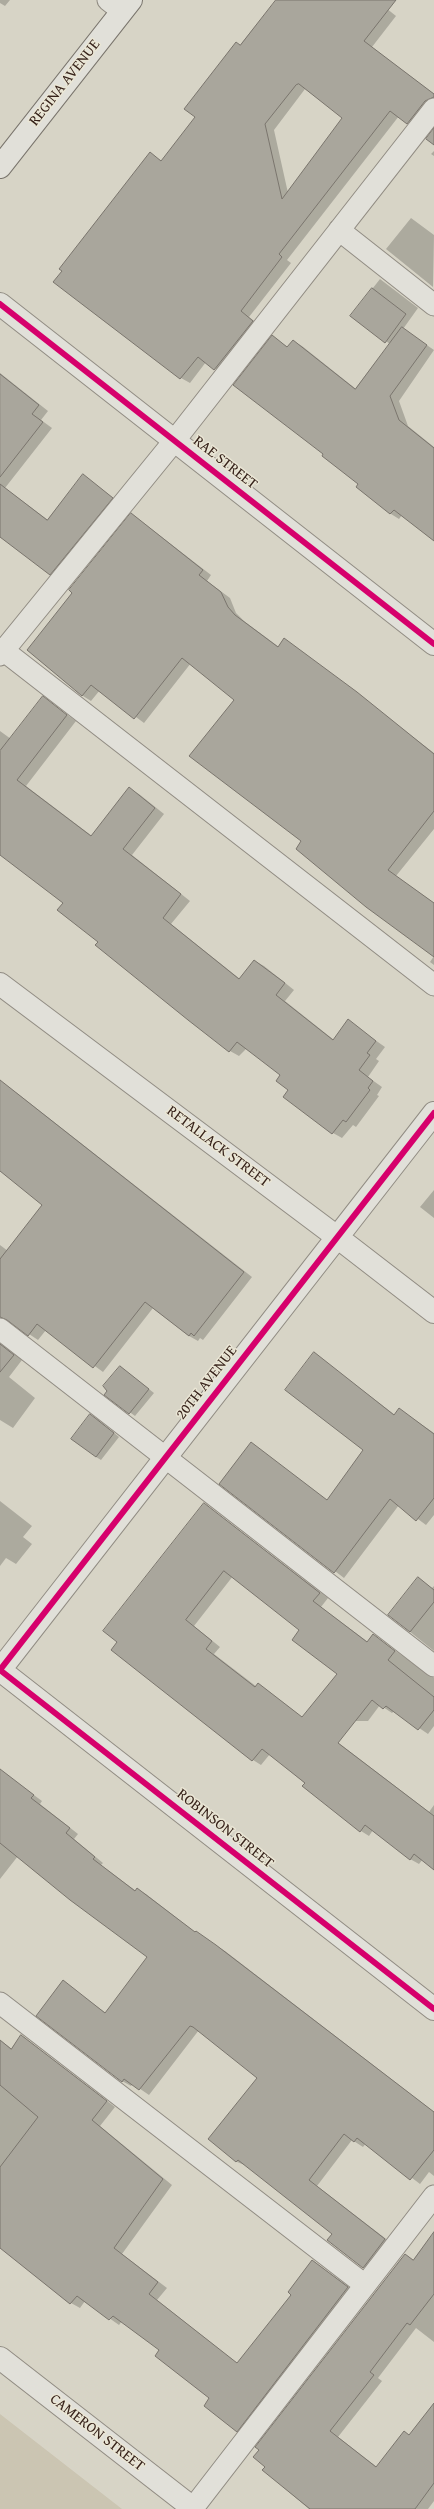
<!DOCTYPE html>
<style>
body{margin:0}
canvas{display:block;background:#d7d4c6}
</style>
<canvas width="434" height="2509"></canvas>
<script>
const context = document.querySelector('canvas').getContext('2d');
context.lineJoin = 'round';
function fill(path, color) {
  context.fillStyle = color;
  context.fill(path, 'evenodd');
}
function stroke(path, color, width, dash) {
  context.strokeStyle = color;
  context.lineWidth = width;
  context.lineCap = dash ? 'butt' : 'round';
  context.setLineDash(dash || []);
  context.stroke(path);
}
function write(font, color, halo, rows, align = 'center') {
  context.font = font + ' "Gentium Book Plus",serif';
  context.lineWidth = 3;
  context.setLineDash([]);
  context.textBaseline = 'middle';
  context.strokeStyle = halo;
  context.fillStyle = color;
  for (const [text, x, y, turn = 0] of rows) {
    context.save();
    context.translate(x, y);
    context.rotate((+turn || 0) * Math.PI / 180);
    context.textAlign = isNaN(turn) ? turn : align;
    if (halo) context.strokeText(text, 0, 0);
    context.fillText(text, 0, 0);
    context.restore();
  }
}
const green = new Path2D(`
 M0,2414L122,2509H0Z`);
const shadow = new Path2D(`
 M0,0H10L5,6L0,3Z
 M277,0H376L396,16L372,47L434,94V108L417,128L399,116L287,260L291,263L249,317L261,326L224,374L206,362L190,383L181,378L150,154L162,161L197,117L241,46ZM305,89L344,118L288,193L274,130Z
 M434,151V156L431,154Z
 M411,218L434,235L433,287L386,249Z
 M380,279L418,308L403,329L434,350L399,401L408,426L434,447V540L402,515L399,519L391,514L357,487L359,484L324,454L272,337L288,347L293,341L302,346L356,389L390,344L351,316Z
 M0,373L48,411L41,420L52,428L5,488L48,520L83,475L121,504L60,580L0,537Z
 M132,514L211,575L207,581L230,598L236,613L244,621L279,647L285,640L293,645L434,753V829L396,876L434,903V956L303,841L235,700L191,663L144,723L100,690L91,701L83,696L29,650Z
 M43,698L76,721L26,786L92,836L130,789L139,794L164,814L132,855L190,901L171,924L240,979L255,961L264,966L294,990L285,1001L334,1040L348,1021L385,1047L376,1059L379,1061L368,1077L382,1087L377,1095L379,1096L356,1127L353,1125L342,1138L333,1133L289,1090L282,1075L247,1048L239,1056L230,1051L99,941L64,903L0,854V731L11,739Z
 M434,956V965L430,962Z
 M0,1088H8L17,1093L252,1277L203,1340L200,1338L198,1341L189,1336L153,1308L103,1372L46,1330L38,1340L11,1322L0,1326V1245L8,1251L43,1205L0,1170Z
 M434,1190V1218L420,1207Z
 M0,1342L22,1360L9,1377L35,1398L13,1428L0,1420Z
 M315,1354L395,1415L399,1409L434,1433V1515L426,1525L399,1505L344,1578L220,1483L251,1443L328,1501L364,1450Z
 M121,1367L154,1393L135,1416L106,1395Z
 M96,1418L119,1437L101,1460L96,1457Z
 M0,1501L32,1526L23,1537L32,1544L16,1564L6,1558L0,1566Z
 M204,1504L328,1598L321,1607L368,1642L373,1635L434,1678V1726L428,1734L394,1711L392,1713L380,1705L368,1721H310L429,1812L434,1805V1867L423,1859L419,1864L410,1859L373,1830L369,1836L361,1831L270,1754L261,1765L253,1760L112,1650ZM233,1576L300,1630L338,1673L303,1718L267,1690L259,1685L257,1687L214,1654L220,1647L194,1626Z
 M418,1578L432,1588L434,1586V1651L389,1615Z
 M7,1775L42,1801L40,1804L78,1834L74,1839L103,1863L101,1865L136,1891L137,1889L146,1894L196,1933L225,1951L434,2112V2176L429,2172L420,2184L366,2143L363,2147L352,2140L317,2186L394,2245L373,2273L328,2240L333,2233L247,2166L237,2162L209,2139L258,2078L199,2030L149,2095L133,2084L131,2086L122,2081L63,1982L106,2013L149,1957L18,1856L0,1879V1782Z
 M22,2036L115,2107L100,2126L172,2185L122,2254L167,2288L157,2300L238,2364L293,2295L313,2261L357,2293L246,2436L237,2431L211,2398L160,2350L122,2321L119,2325L85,2301L80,2308L71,2303L0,2247V2040L12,2049Z
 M405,2255L414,2261L434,2258V2342L416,2328L378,2378L382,2381L338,2437L377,2467L434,2417V2501L428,2509H309L263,2470Z`);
const building = new Path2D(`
 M276,0H396L364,41L434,94V97L425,101L407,124L390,111L279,254L282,257L241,311L253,321L214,370L198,357L180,379L53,282L62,271L59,269L150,152L161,161L195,117L184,109L236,42L240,45ZM299,84L342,118L282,199L265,124L296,85Z
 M434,128V145L426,139Z
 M372,288L406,314L385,343L350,316Z
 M402,327L427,345L390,396L399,420L434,448V541L394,510L390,514L356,487L358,484L322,456L323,454L233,385L272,335L287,347L293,340L355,389Z
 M0,374L39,405L32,414L43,422L0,477Z
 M83,474L113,498L50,575L0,537V484L47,520Z
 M131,513L203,570L199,575L221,592L228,607L235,615L278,647L284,638L357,692L434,754V811L388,870L434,903V957L366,907L296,849L301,841L189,756L234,700L182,658L134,719L91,685L82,696L27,650L72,593L69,590Z
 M43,696L67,715L17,780L91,836L129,787L155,808L123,849L181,894L163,918L239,979L254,960L285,983L276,995L333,1040L348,1019L376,1041L367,1053L370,1055L359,1070L373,1081L368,1088L370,1090L346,1122L343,1120L332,1134L283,1097L288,1090L276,1081L280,1075L237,1042L229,1052L188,1020L95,945L98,942L57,910L63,903L0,855V751Z
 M0,1080L244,1272L194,1336L191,1333L189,1336L145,1302L93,1368L37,1324L28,1336L7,1320L0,1317V1259L42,1205L0,1171Z
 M0,1344L14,1355L0,1372Z
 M314,1352L394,1415L399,1408L434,1434V1498L416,1521L390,1499L334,1573L219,1484L251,1442L327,1500L363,1450L285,1390Z
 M120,1366L149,1389L129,1414L104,1395L107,1391L103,1386Z
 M90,1414L114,1433L96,1457L71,1439Z
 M204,1503L320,1593L313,1601L367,1642L373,1634L395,1651L388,1660L434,1697V1710L418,1730L386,1706L383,1709L372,1700L338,1743L434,1816V1870L414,1854L410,1860L365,1825L360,1832L302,1786L305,1783L262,1749L252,1761L111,1650L117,1642L103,1631ZM224,1571L299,1630L292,1640L337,1674L302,1717L258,1683L255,1687L206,1649L212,1641L186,1620Z
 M418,1577L434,1590V1602L410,1632L388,1615Z
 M0,1769L34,1795L31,1798L70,1828L66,1833L95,1857L93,1859L135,1891L137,1888L195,1932L196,1931L216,1945L434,2112V2150L410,2180L357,2138L354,2142L344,2134L309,2180L385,2239L363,2268L327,2240L332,2234L238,2160L236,2162L208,2139L257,2078L193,2027L190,2026L139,2090L124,2079L122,2082L36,2016L63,1980L105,2013L147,1957L70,1900L0,1843Z
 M21,2035L107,2101L92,2120L163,2179L114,2248L158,2282L149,2294L237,2363L291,2295L288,2292L312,2260L348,2287L237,2432L204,2406L209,2398L155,2356L159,2350L113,2316L109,2320L77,2296L70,2304L0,2248V2167L38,2117L0,2085V2040L11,2049Z
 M434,2232V2294L410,2325L407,2323L370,2372L374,2375L330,2431L376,2467L404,2431L409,2435L434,2403V2483L415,2509H310L262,2470L265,2467L253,2457L259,2450L255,2447L405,2254L413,2260Z`);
const lane = new Path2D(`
 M108,0L122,11
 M339,230L434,305
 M3,650L434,985
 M0,655L175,440L434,109
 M0,1329L434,1666
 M0,2003L365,2285
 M193,2508L434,2196`);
const street = new Path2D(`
 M0,304L434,644
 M0,984L337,1237L434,1312
 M0,1670L434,1113
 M0,1670L434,2009
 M0,2358L194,2509`);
const secondary = new Path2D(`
 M0,167L131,0`);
const cycleway = new Path2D(`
 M0,304L434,644
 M0,1670L434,1113
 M0,1670L434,2009`);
const streetNames = [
 ["REGINA AVENUE",65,83,-52],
 ["RAE STREET",225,463,38],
 ["RETALLACK STREET",218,1147,37],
 ["20TH AVENUE",207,1383,-52],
 ["ROBINSON STREET",225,1829,38],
 ["CAMERON STREET",97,2433,38]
];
fill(green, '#cbc5b2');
fill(shadow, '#0003');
fill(building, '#a9a69c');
stroke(building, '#7a756d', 1);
stroke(lane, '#918c83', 23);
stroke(street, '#918c83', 24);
stroke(secondary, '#7a756d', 24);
stroke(lane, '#e1e0d9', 21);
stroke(street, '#e1e0d9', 22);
stroke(secondary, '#e1e0d9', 22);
stroke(cycleway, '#d6006c', 6);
write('15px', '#37231b', '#eae6d5', streetNames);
</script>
